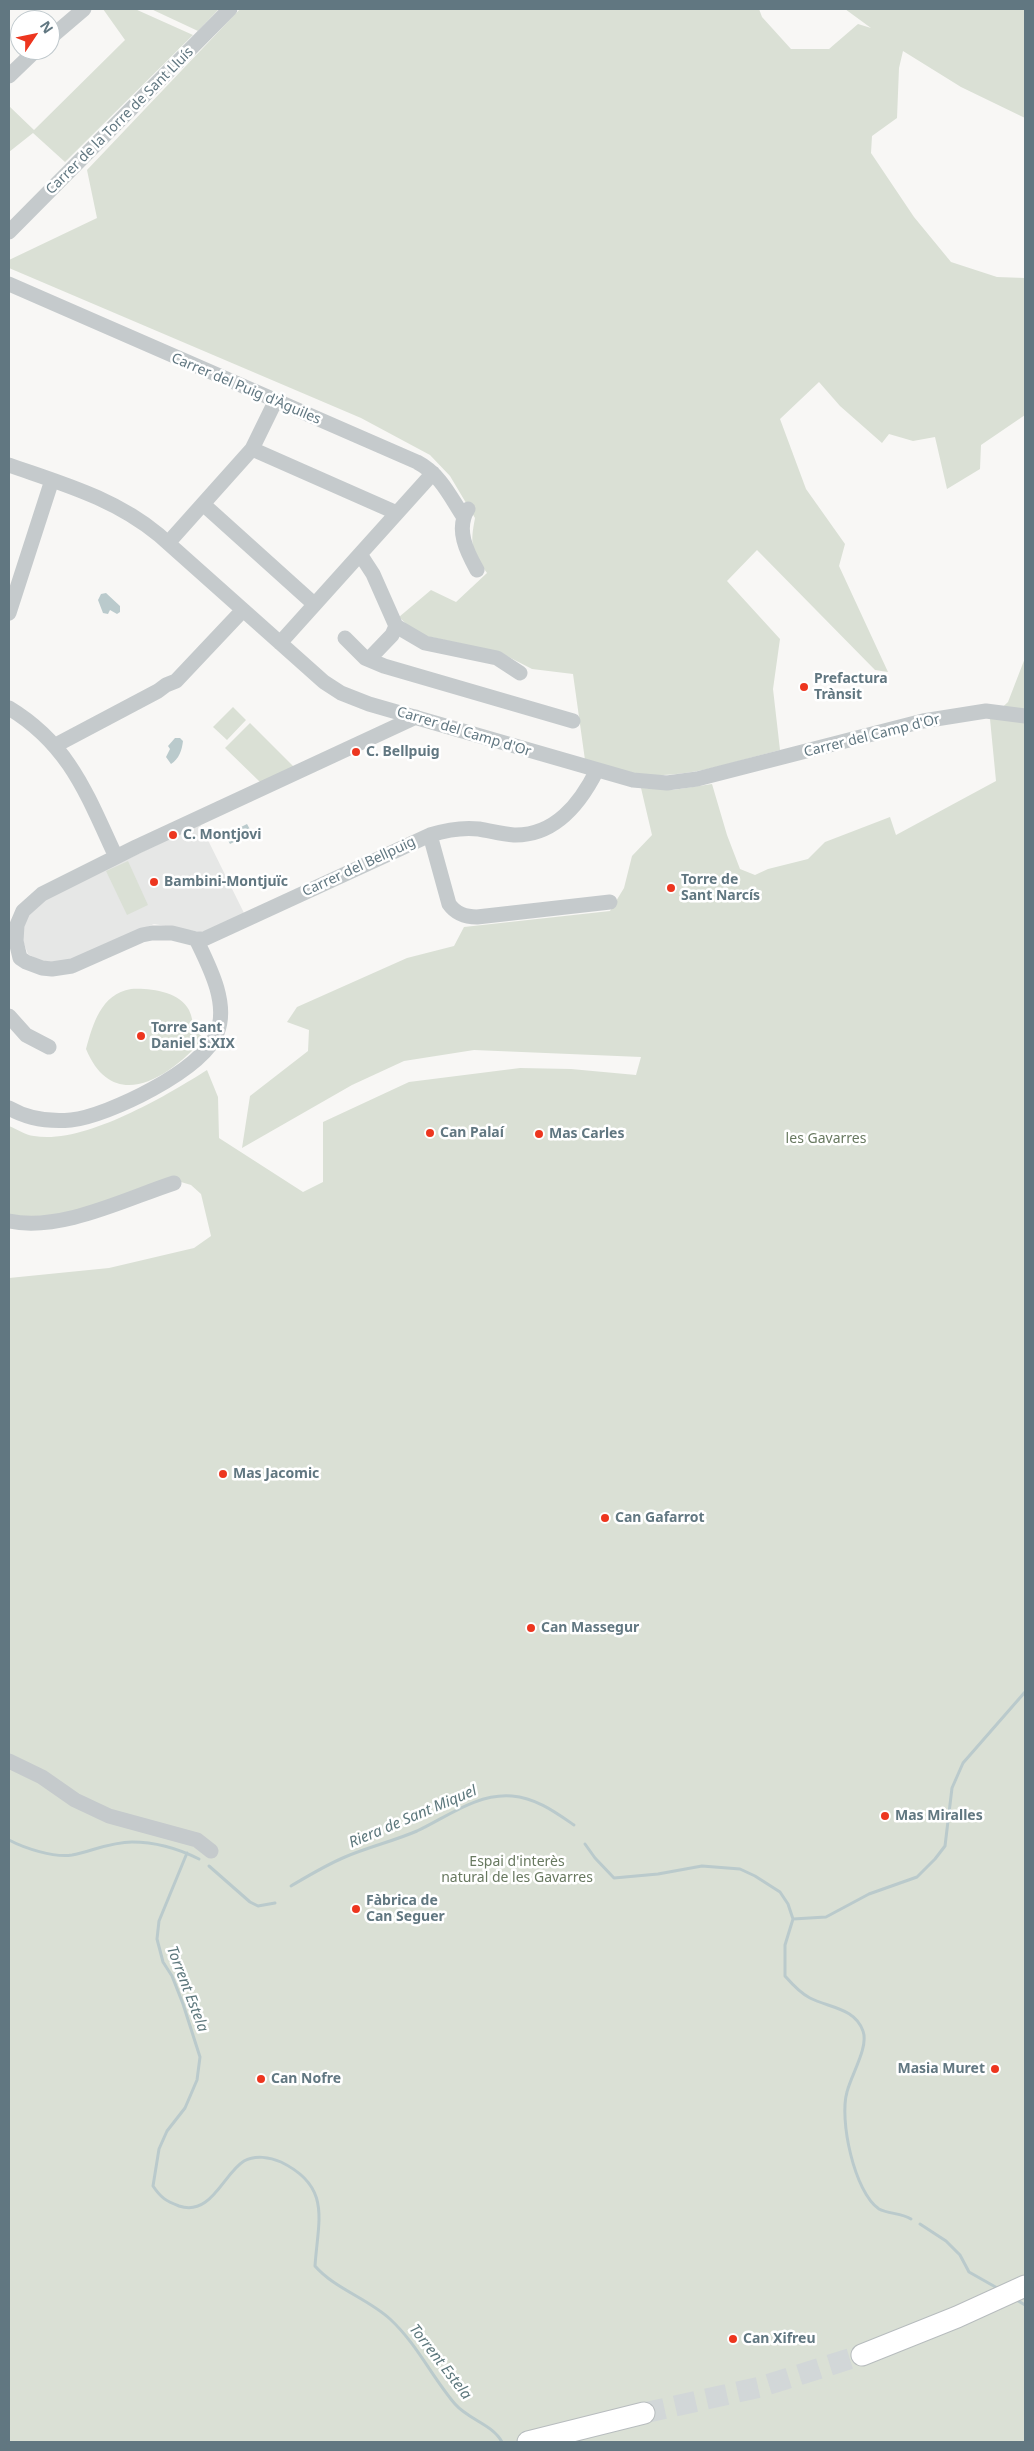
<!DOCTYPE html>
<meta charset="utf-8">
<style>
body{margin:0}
#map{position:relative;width:1034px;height:2451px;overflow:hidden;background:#f8f7f5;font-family:"Noto Sans",sans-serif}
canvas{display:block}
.frame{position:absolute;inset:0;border:10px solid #617781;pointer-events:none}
.north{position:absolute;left:10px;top:10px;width:50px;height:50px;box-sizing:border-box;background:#fff;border:1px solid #c0c9cd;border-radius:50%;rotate:56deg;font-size:14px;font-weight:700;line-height:20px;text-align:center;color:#617781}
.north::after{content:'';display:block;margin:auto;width:18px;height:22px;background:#ed361f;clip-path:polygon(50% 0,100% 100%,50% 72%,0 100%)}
</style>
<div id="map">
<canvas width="1034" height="2451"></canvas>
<div class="frame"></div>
<div class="north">N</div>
</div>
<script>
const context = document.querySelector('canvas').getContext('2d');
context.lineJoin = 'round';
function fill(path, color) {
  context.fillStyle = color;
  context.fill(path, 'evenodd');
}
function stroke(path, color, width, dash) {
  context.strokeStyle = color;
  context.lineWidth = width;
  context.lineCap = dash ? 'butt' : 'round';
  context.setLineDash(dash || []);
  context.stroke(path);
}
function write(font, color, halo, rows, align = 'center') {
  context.font = font + ' "Noto Sans",sans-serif';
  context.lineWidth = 5;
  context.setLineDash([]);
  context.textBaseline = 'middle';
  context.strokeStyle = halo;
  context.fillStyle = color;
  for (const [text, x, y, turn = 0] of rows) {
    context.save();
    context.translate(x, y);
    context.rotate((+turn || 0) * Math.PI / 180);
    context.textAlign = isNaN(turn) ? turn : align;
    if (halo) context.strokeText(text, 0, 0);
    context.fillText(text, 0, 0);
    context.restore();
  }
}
const built = new Path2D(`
 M200,824L244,913L209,930L200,932L154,924L73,959L58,962L40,961L28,954L22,939V924L39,902Z`);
const green = new Path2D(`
 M103,9H135L193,35L65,162L33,133L9,152V106L34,130L125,40Z
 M151,9H219L198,31Z
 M240,9H759L762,17L791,49H829L858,24L871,28L845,9H1025V118L961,87L903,51L899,68L897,118L872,136L871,153L914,217L951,262L997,277L1025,278V415L981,445L980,469L947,489L935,437L913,441L889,434L882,443L840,406L819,382L780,419L806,489L845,544L839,566L888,672L875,670L757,550L727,581L780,639L773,689L780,750C732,762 679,782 629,773C615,770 600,764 585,760L573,674L532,669L499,652L417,634L399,617L431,590L456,602L487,573C471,551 470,544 475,518L450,476L430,455L361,418L9,268V260L97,218L87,170Z
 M1025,658V2442H9V1278L109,1268L194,1248L211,1236L201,1194L191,1185L171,1179L100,1204L46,1218L9,1215V1126C17,1129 25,1135 34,1136C83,1145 166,1096 207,1070L218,1097L219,1138L303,1192L323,1182V1122L409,1082L520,1068L571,1069L636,1075L641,1057L474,1050L404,1061L352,1085L242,1148L250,1096L308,1051L309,1030L287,1022L297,1007L407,958L454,946L464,927L610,911L624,888L632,856L652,835L641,788L673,790L712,784L727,835L740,869L755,875L768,869L808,859L825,842L890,817L896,835L996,781L990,719L1008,702Z
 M233,707L246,720L227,740L213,727Z
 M250,723L294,767L260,782L225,748Z
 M128,861L148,905L127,915L106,871Z
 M131,989C149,988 179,991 189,1010C192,1016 193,1024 194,1030L204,1038C171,1076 114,1116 86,1049C93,1024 101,994 131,989Z`);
const water = new Path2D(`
 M106,593L120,606V612L117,614L110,610L108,614L103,613L98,600L101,594Z
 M175,738H180L183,741C182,750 179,759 171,764L166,757L170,749L168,746Z
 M247,824L252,833L230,844L225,835Z`);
const stream = new Path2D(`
 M9,1840C24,1848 54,1858 72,1855C92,1851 111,1842 132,1842C155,1842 179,1849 199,1859
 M585,1844L595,1858L614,1878L658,1874L702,1866L740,1869L755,1876L780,1892L788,1904L793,1919L785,1945V1976C792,1984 800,1993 810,1998C830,2008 855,2008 863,2031C869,2047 851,2075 847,2092C839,2119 854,2192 879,2209C888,2214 902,2213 911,2219
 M187,1853L159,1921L157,1939L163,1962L172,1976L183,2004L200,2057L197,2080L185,2108L167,2131L159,2149L153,2186C161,2198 166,2201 179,2206C211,2217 223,2174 244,2161C255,2155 270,2157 281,2162C332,2187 318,2220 315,2266C335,2289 367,2298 390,2319C417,2344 432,2377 455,2404C469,2420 492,2424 502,2442
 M209,1866L250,1902L258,1906L275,1903
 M291,1886C308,1876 326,1865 345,1857C368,1847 394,1841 417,1831C447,1817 477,1793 512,1796C536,1798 555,1812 574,1825
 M793,1919L826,1917L869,1894L917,1877L935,1859L945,1846L952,1788L963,1763L1025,1692
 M920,2224L946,2241L960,2255L969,2272L999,2289
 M1015,2299L1025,2305`);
const highwayTunnel = new Path2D(`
 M644,2413L760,2387L862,2355`);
const minor = new Path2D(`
 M50,38L84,9
 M9,76L36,50
 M9,232L230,9
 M9,284L417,462C440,474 450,496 463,516
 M252,449L397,513
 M9,465C63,484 114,498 159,535L324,682L341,693L369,704L633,780L667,783L697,779L923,721L986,711L1025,716
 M203,504L314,604
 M468,509C455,529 467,552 477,570
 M168,543L252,449L275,402
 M360,554L373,574L396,626L425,643L497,658L520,673
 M9,613L52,480
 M345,638L365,658L384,666L573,721
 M280,643L433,473
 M369,659L392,635L396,626
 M9,708C70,745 87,795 116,857
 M416,717L136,847L42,894L23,911L17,925L16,941L20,958L26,962L42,968L52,969L72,966L142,935L152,933H172L196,939H204L430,835C446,830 462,827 479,829C491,831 502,834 514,835C555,836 580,804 597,770
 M56,745L158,691L166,685L176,681L243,610
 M430,835L449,904C456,914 465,917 477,917L610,902
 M9,1016L26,1035L49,1047
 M9,1108C28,1119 48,1122 71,1120C108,1116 203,1070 217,1033C229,1003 209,966 196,939
 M9,1221C61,1232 125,1199 174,1183
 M9,1761L42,1777L75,1800L109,1816L197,1840L211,1851`);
const highway = new Path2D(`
 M862,2355L957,2317L1025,2286
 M528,2442L644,2413`);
const markers = [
 [804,687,5,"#ed361f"],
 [356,752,5,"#ed361f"],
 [173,835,5,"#ed361f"],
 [154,882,5,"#ed361f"],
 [671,888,5,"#ed361f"],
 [141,1036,5,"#ed361f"],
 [430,1133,5,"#ed361f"],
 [539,1134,5,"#ed361f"],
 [223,1474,5,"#ed361f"],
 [605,1518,5,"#ed361f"],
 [531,1628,5,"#ed361f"],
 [885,1816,5,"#ed361f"],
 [356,1909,5,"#ed361f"],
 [995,2069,5,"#ed361f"],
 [261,2079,5,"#ed361f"],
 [733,2339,5,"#ed361f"]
];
const streetNames = [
 ["Carrer de la Torre de Sant Lluís",120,121,-45],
 ["Carrer del Puig d'Àguiles",246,389,23],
 ["Carrer del Camp d'Or",464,732,17],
 ["Carrer del Camp d'Or",872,736,-14],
 ["Carrer del Bellpuig",359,867,-25]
];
const poiNames = [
 ["Prefactura",814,679],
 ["Trànsit",814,695],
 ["C. Bellpuig",366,752],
 ["C. Montjovi",183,835],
 ["Torre de",681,880],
 ["Sant Narcís",681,896],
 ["Bambini-Montjuïc",164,882],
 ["Torre Sant",151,1028],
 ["Daniel S.XIX",151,1044],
 ["Can Palaí",440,1133],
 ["Mas Carles",549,1134],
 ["Mas Jacomic",233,1474],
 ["Can Gafarrot",615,1518],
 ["Can Massegur",541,1628],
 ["Mas Miralles",895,1816],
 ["Fàbrica de",366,1901],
 ["Can Seguer",366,1917],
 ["Masia Muret",985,2069,"right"],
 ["Can Nofre",271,2079],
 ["Can Xifreu",743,2339]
];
const parkNames = [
 ["les Gavarres",826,1139],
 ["Espai d'interès",517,1862],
 ["natural de les Gavarres",517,1878]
];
const waterNames = [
 ["Riera de Sant Miquel",413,1817,-23],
 ["Torrent Estela",187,1989,69],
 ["Torrent Estela",440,2362,52]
];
fill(built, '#e6e7e6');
fill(green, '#dae0d5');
fill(water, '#bacacc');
stroke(stream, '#bacacc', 3);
stroke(highwayTunnel, '#d2d7d8', 21, [21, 11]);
stroke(highway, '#b7bcbe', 23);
stroke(minor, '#c5cacc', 15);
stroke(highway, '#fff', 21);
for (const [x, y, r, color] of markers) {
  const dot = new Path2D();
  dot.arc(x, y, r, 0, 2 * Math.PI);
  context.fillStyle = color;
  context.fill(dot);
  stroke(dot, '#fff', 2);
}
write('14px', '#617781', '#fff', streetNames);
write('bold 14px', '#617781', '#fff', poiNames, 'left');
write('14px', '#687960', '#fff', parkNames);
write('italic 15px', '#5c777c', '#fff', waterNames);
</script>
